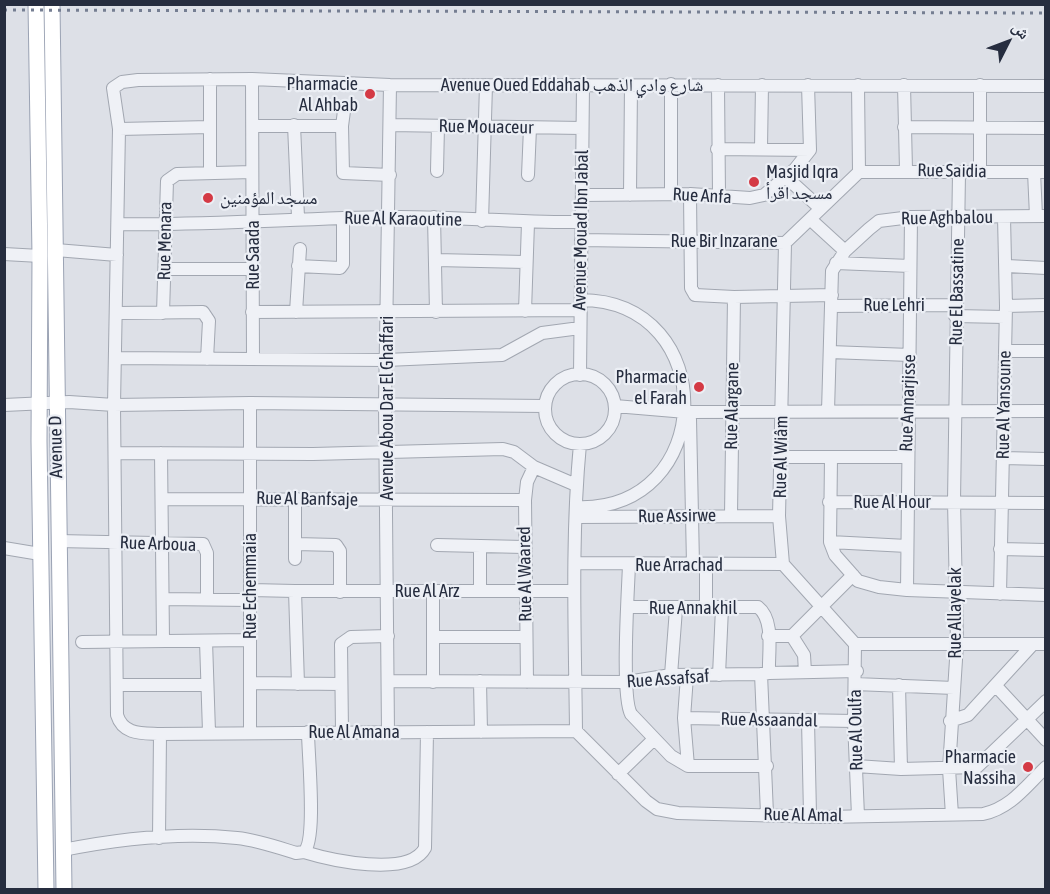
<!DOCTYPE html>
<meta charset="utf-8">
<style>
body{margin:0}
#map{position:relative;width:1050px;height:894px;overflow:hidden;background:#dde0e7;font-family:"Asap Condensed","Noto Naskh Arabic",sans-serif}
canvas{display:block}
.frame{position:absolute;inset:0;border:6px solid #262d3f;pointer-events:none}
.north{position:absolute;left:978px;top:12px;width:60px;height:60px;-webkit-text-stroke:4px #eceff5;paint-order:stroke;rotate:48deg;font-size:16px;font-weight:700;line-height:24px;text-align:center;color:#262d3f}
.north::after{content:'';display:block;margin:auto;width:21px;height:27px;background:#262d3f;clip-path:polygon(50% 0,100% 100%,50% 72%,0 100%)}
</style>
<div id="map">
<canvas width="1050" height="894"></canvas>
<div class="frame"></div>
<div class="north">ش</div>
</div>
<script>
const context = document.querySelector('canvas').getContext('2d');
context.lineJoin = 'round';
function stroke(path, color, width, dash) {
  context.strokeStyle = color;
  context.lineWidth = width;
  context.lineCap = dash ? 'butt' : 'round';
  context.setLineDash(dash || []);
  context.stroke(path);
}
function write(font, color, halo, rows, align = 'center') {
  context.font = font + ' "Asap Condensed","Noto Naskh Arabic",sans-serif';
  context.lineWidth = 4.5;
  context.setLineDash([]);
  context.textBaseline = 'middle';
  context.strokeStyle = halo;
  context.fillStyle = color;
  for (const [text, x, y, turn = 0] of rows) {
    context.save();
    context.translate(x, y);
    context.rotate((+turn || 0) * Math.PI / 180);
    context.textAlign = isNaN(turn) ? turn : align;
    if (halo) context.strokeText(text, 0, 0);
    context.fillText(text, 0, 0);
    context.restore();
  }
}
const minor = new Path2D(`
 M252,79L253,359
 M671,84V194
 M718,85L719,195
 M904,85L906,170
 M980,85V172
 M344,111L342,126L343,173L390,175
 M294,125L298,217
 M390,125L582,128
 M253,126H342
 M904,127L1046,128
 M119,129L210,127
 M761,148L762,85
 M717,149L810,150
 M210,171V79
 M437,171L438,126
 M859,172H1046
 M1034,172L1036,216
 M528,175L530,128
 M786,177L820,208
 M690,194L691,288L695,295L734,297L832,295
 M582,195L690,194L750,198L764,195L795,169L810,150L808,85
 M630,195L631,85
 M434,217L436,312
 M810,219L845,251
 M482,221L486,85
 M118,224C209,226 299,218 390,217C454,216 517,223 581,222
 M581,240L785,243L859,172L858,85
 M785,243L779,516L783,564L855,644
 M56,250L117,255
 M4,254L40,256
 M436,260L525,262
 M836,263L910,266
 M298,266L340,268L343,264V219
 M1007,266L1046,268
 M165,269H252
 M832,306L956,305
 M1006,306L1046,305
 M525,311L528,223
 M252,312L580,310
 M296,312L300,249
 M118,313L203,312L209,321L207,359
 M163,313L167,181L177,174L252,172
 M955,316L1005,317
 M1005,351H1046
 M830,352L910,355
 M117,358L386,360L502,355L542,333L580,328
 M545 409a35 35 0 1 1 70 0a35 35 0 1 1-70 0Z
 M580,375L583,85
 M4,405L69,402L114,405L250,403L545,406
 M615,406L686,412L1046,411
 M828,411L832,271L845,251L869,229L879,221L911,217L1046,216
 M690,419L693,564
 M115,453L313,454L503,449L514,452L534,467L576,485
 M161,453L163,640
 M781,457H907
 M831,458L830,542L835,555L858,581L879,587L907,590L1046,595
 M1003,458L1046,459
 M295,498V559
 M162,499L525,500
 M829,502L1046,503
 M576,507C717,513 722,301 581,300
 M731,515L734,297
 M576,517L779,516
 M58,541L203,544L207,553V599
 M830,542L907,546
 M296,544L336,545L340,551V592
 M437,545L524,547
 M480,546V590
 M4,548L40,554
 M1000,549L1046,550
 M575,563L783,564
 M629,565C628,592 621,696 631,714L671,756L688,766H767
 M251,590L295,591
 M907,590L911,217
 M1000,594L1006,306L1004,217
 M163,599L251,600
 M628,607H758C775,620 768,654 769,673L761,674L767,814
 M706,608V564
 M768,636H792L853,575
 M792,636L804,655L805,672
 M433,637H526
 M206,641L209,732
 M82,642L250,640
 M855,644H1046
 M855,644L854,721L858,816
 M769,673L857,671
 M671,675L676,609
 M719,675L722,608
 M687,676L684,718L688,766
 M388,681L627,682L671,675L761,674
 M480,681L481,732
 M433,682V590
 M527,682L525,500L527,482L534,467
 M251,683L341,684
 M298,684L295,591H574
 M855,684L954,688
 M117,685H207
 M899,685L901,769
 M996,686L1046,740
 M684,718L854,721
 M808,720L810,815
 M950,721L968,715L1033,644
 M576,731L160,734C142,733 123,735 117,715L114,405L119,129L113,88L122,82L138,80L252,79L390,85L1046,86
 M576,731L646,801L657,809L678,813L824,817L983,814C1011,808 1026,786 1046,767
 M576,731C575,636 571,539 580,444
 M250,732V403
 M342,732L341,644L351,637L388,636
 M388,732L385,404L390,85
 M856,766L901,769L977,767L1046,701
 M618,774L653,740
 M952,815L949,769L957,644L954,501L959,173
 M159,838L160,734
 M63,850C118,839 181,832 237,838C257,840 277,847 296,853L304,852C317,840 308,754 308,732
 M304,852C330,860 409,878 425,848L427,732`);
const major = new Path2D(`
 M36,4L40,256L39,441L46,890
 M52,4L64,890`);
const rail = new Path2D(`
 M4,10L1046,13`);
const markers = [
 [370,94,6,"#d43a45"],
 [754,182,6,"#d43a45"],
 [208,198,6,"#d43a45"],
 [699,387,6,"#d43a45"],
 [1028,767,6,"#d43a45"]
];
const poiNames = [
 ["Pharmacie",358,84],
 ["Al Ahbab",358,105],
 ["Masjid Iqra",766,172,"left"],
 ["مسجد اقرأ",766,193,"left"],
 ["مسجد المؤمنين",220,198,"left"],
 ["Pharmacie",687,377],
 ["el Farah",687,398],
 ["Pharmacie",1016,757],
 ["Nassiha",1016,778]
];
const streetNames = [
 ["Avenue Oued Eddahab شارع وادي الذهب",572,85],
 ["Rue Mouaceur",486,127,1],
 ["Rue Saidia",952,171,1],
 ["Rue Anfa",702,196,3],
 ["Rue Aghbalou",947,218,-1],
 ["Rue Al Karaoutine",403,219,1],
 ["Avenue Mouad Ibn Jabal",581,230,-89],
 ["Rue Menara",165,241,-89],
 ["Rue Bir Inzarane",724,241],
 ["Rue Saada",253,255,-90],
 ["Rue El Bassatine",957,292,-89],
 ["Rue Lehri",894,305],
 ["Rue Annarjisse",908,403,-88],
 ["Rue Al Yansoune",1004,405,-89],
 ["Rue Alargane",732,406,-89],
 ["Avenue Abou Dar El Ghaffari",387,408,-90],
 ["Avenue D",56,447,-91],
 ["Rue Al Wiâm",781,457,-89],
 ["Rue Al Banfsaje",307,499,1],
 ["Rue Al Hour",892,502],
 ["Rue Assirwe",677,516,-1],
 ["Rue Arboua",158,544,2],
 ["Rue Arrachad",679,565],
 ["Rue Al Waared",525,574,-91],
 ["Rue Echemmaia",250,586,-90],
 ["Rue Al Arz",427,591],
 ["Rue Annakhil",693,608],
 ["Rue Allayelak",955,613,-90],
 ["Rue Assafsaf",668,679,-4],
 ["Rue Assaandal",769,720,1],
 ["Rue Al Oulfa",856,730,-91],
 ["Rue Al Amana",354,732],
 ["Rue Al Amal",803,815,1]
];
stroke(minor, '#a2a7b1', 14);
stroke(major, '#9ba3b4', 17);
stroke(minor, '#eff1f6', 12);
stroke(major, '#fff', 15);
stroke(rail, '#757e92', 3, [3, 6]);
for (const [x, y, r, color] of markers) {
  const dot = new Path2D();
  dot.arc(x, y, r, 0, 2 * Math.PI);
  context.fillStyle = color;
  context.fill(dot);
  stroke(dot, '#eceff5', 2);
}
write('18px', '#262d3f', '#eceff5', poiNames, 'right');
write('18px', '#262d3f', '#eceff5', streetNames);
</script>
